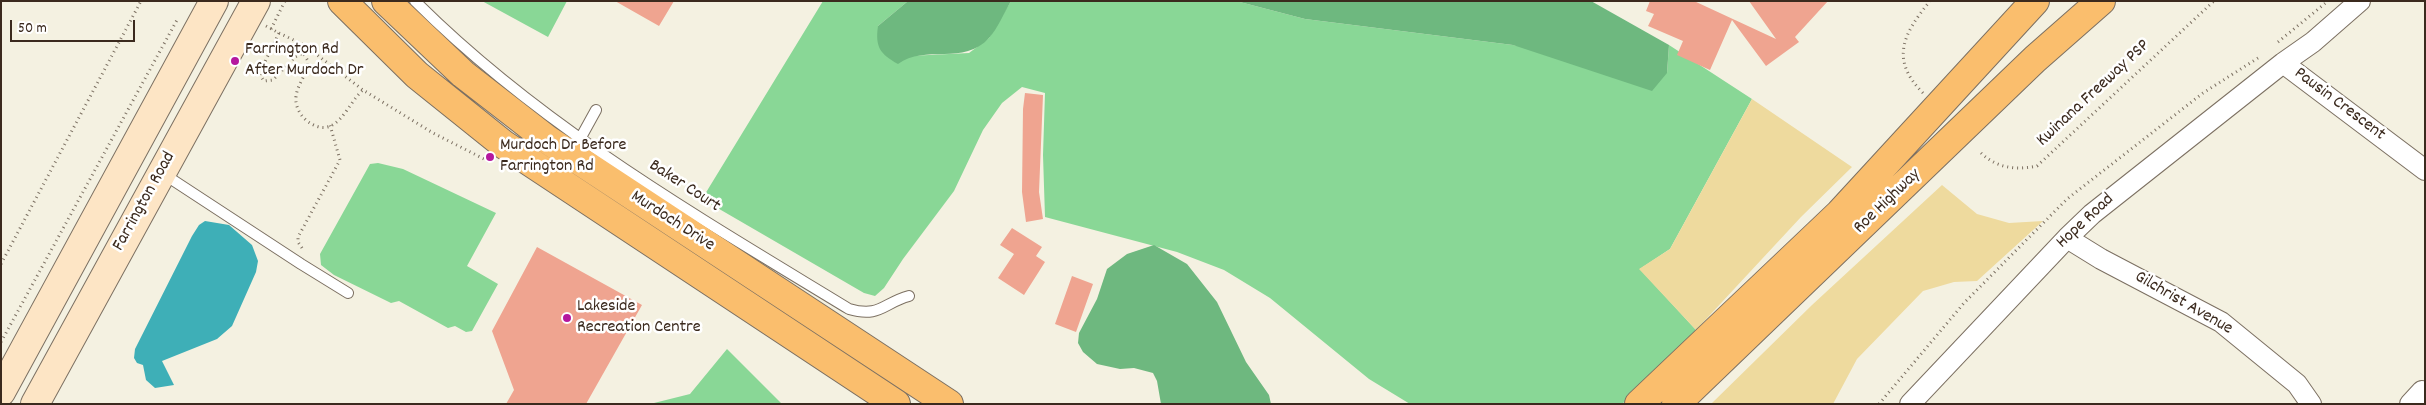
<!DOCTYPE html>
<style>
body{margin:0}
#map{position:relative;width:2426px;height:405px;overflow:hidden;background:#f4f1e1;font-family:Dekko,sans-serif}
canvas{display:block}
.frame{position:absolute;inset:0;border:2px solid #3b2a1e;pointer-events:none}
.scale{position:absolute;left:10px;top:20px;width:125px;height:22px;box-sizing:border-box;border:2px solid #3b2a1e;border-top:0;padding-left:6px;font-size:15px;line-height:18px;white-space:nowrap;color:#3b2a1e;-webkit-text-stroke:4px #fff;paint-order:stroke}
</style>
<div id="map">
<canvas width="2426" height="405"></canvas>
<div class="frame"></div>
<div class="scale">50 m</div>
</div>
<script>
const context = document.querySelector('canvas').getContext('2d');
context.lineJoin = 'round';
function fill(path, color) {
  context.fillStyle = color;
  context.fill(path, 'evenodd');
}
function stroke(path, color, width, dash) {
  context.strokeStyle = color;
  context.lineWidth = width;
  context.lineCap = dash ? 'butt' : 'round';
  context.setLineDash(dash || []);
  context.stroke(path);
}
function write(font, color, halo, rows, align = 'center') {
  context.font = font + ' Dekko,sans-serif';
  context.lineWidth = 5;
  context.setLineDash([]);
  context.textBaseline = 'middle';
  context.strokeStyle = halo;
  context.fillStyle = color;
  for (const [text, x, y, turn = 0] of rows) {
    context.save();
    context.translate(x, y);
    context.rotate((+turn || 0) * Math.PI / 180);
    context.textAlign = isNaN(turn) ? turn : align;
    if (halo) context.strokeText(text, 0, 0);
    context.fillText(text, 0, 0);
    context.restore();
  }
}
const green = new Path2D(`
 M482,1H567L548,37Z
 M823,1H908L878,26L909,56L969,53L989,38L1011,1H1236L1305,19L1513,45L1667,73L1669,45L1752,99L1670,249L1640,269L1696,330C1673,356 1649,382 1622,404H1410L1369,379L1270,298L1224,270L1177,252L1045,217L1043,155L1045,93L1022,87L1002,103L983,130L954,191L903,259L884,288L875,296L864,293L702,199Z
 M378,163L403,169L496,213L467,266L498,284L472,331L466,332L455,326L448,328L399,301L391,303L334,275L321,265L320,254L370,164Z
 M727,349L782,404H650L690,394Z`);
const forest = new Path2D(`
 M908,1H1011C1004,13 998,28 989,38C964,66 925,44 898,64C880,54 875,47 878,26Z
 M1236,1H1591L1669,45L1667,73L1652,91L1513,45L1305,19Z
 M1154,245L1187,264L1217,302L1246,362L1269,395L1271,404H1161L1157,381L1153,373L1134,368L1120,369L1097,364L1083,352L1078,343L1079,333L1097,299L1107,269L1127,254Z`);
const sand = new Path2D(`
 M1752,99L1852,167L1801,217L1696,330L1639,269L1670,249Z
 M1942,185L1977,214L2009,223L2043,221L1977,281L1954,282L1923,291L1857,359L1833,404H1711L1812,305Z`);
const water = new Path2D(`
 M205,221L229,225L252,245L258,261L256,272L232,326L217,339L162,361L174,385L155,388L146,380L143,365L137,363L134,358L135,349L192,236L199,225Z`);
const building = new Path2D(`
 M615,1H674L659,26Z
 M1650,1H1694L1776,39L1749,1H1828L1795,37L1799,42L1766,66L1732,20L1710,70L1677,55L1683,41L1648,26L1654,14L1646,11Z
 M1025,93L1043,95L1039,192L1043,219L1026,222L1022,192L1023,109Z
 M1012,228L1042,247L1036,256L1045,262L1024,295L998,278L1014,254L1000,245Z
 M537,247L642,305L586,404H506L514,390L492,331Z
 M1072,276L1093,284L1076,332L1055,324Z`);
const path = new Path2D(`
 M266,26L279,33L261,70L260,75L264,81L273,80L295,57L303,53L308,61C308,74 297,84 296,97C295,106 300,115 307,121C337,143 347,103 363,90
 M271,29L285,1
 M279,33L304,45L363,90L433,133L488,161
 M2278,42L2328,1
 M1923,93C1889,59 1904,33 1930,1
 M1981,153C1998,169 2017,170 2037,166L2214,1
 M302,248L298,242V237L340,160L330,125
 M1,264L141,1
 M1,342L177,20
 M1879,404L1964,303L2067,199L2203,93L2258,58`);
const service = new Path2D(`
 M415,1C541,127 698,217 849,309C880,318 883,303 909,296
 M580,139L596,110
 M162,173L301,264L348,293`);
const minor = new Path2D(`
 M2360,1L2313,42L2283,63L2425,170
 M2067,238L2101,259L2221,322L2297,384L2311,404
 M1910,404L2067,238L2092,214L2283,63
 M2410,404L2422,391`);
const secondary = new Path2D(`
 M1,392L214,1
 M35,404L256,1`);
const primary = new Path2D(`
 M342,1L417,75L503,144L896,404
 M386,1L463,74L548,140L949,404`);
const motorway = new Path2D(`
 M1639,404L1840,213L2035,1
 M1676,404L2035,59L2101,1`);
const markers = [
 [235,61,5,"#b5179e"],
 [490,157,5,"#b5179e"],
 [567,318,5,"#b5179e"]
];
const poiNames = [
 ["Farrington Rd",245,51],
 ["After Murdoch Dr",245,72],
 ["Murdoch Dr Before",500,147],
 ["Farrington Rd",500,168],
 ["Lakeside",577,308],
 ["Recreation Centre",577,329]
];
const streetNames = [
 ["Kwinana Freeway PSP",2094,94,-43],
 ["Pausin Crescent",2339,105,37],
 ["Baker Court",684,187,33],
 ["Farrington Road",145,202,-61],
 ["Roe Highway",1888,202,-44],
 ["Murdoch Drive",672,222,33],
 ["Hope Road",2086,222,-43],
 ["Gilchrist Avenue",2183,304,30]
];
fill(green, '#89d796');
fill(forest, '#6eb87f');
fill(sand, '#eeda9e');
fill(water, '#3eafb7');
fill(building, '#efa490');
stroke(service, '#7c7062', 12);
stroke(minor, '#7c7062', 22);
stroke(secondary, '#7c7062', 30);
stroke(primary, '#7c7062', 30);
stroke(motorway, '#7c7062', 30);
stroke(path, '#7c7062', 3, [1, 4]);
stroke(service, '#fff', 10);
stroke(minor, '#fff', 20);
stroke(secondary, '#fde5c5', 28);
stroke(primary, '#fabe6d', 28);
stroke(motorway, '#fabe6d', 28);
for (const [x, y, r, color] of markers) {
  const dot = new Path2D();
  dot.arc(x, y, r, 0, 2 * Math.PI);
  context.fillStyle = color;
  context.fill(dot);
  stroke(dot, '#fff', 2);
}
write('18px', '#3b2a1e', '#fff', poiNames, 'left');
write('18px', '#3b2a1e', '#fff', streetNames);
</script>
